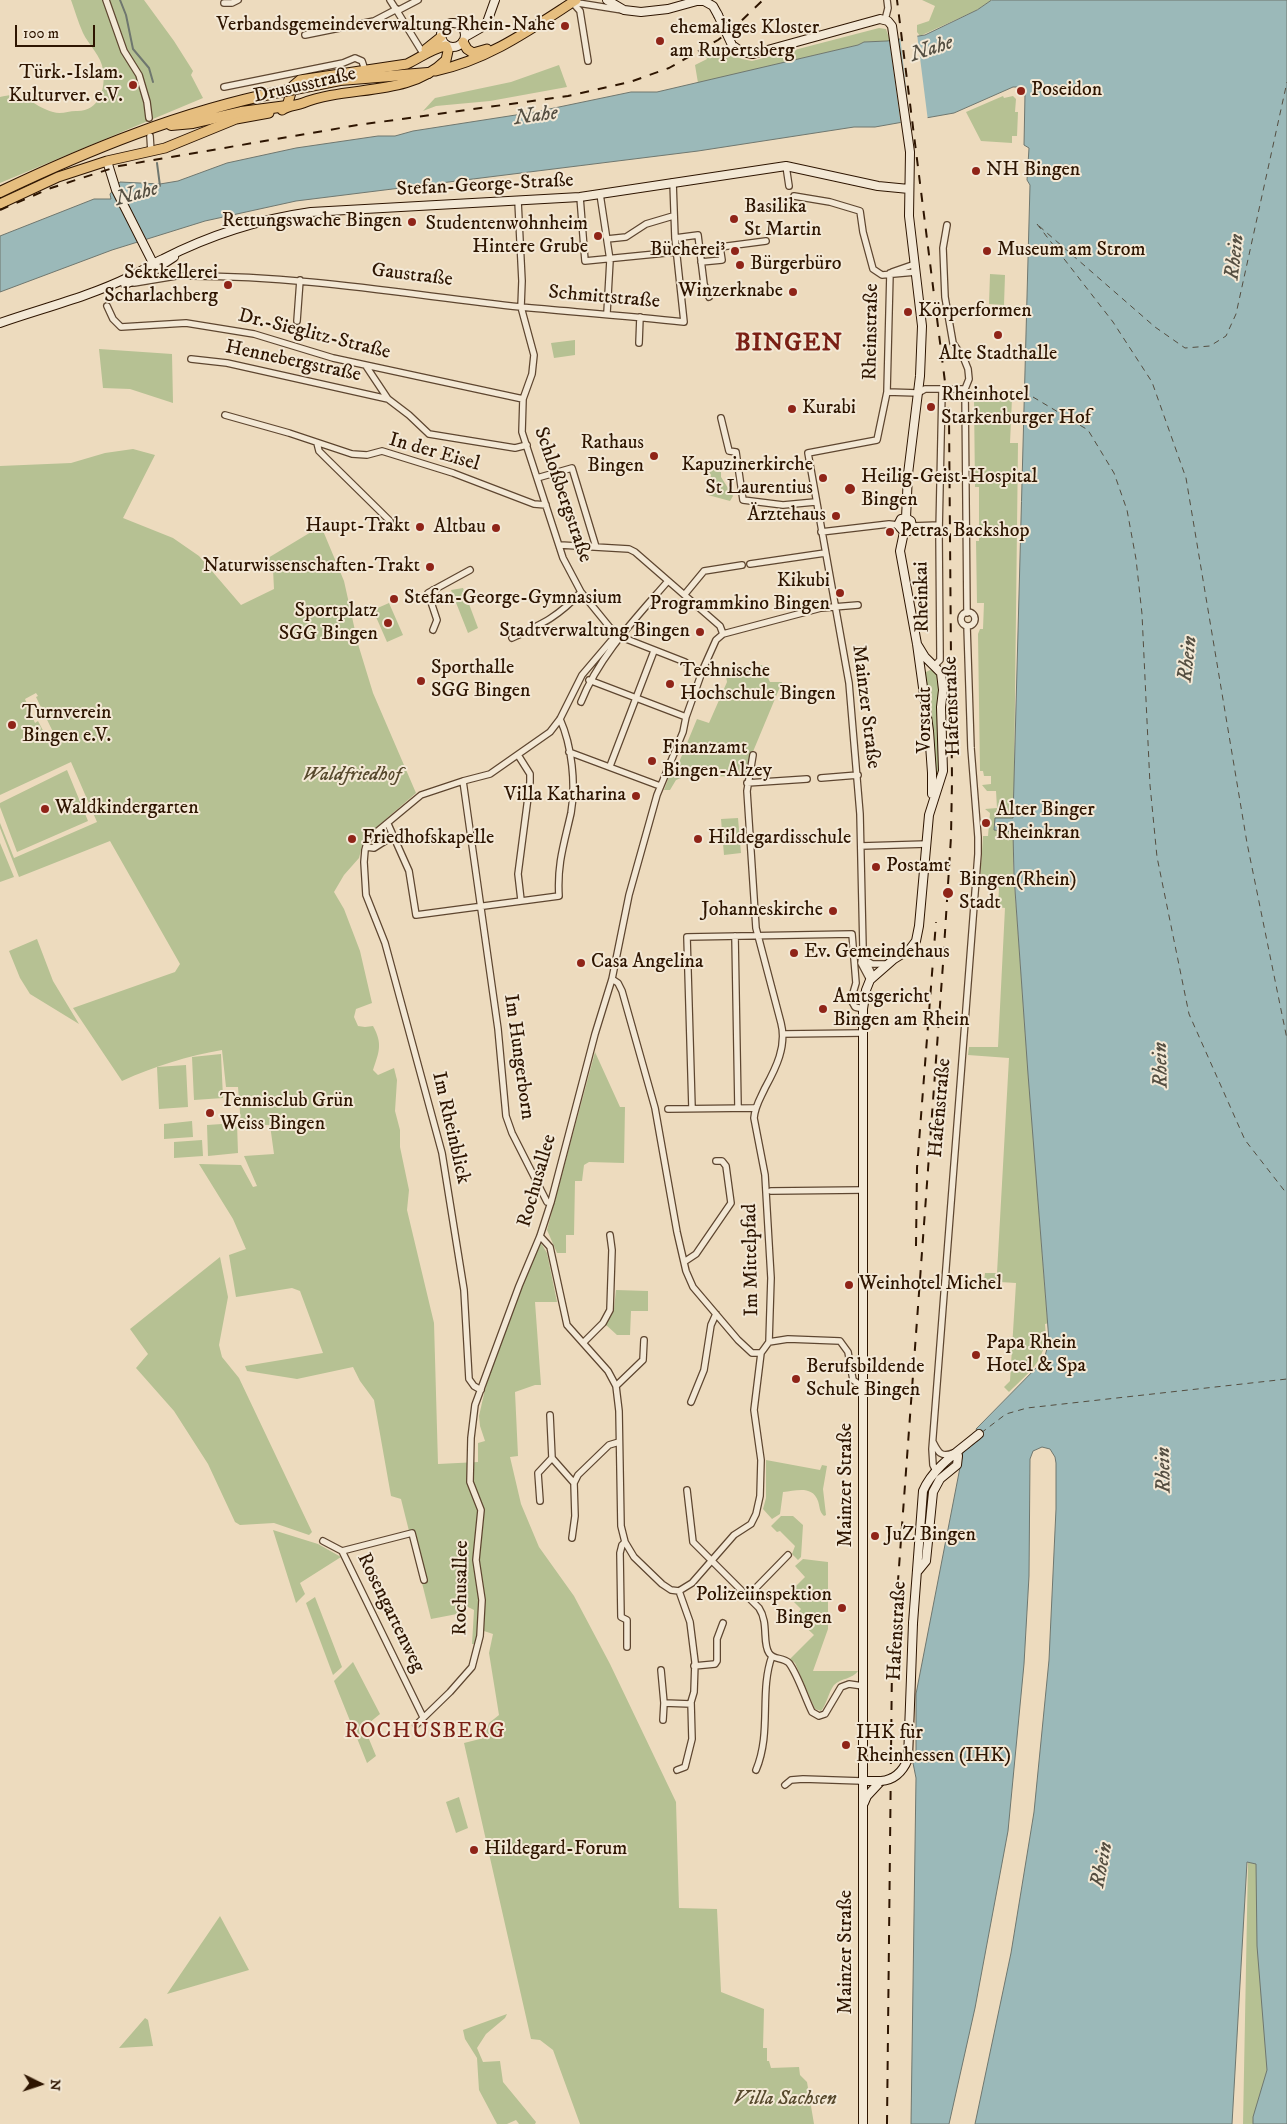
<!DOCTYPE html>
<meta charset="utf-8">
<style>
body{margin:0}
#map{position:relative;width:1287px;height:2124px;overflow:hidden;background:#eddbbe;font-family:"IM FELL DW Pica",serif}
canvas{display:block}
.north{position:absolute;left:15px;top:2059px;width:50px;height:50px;-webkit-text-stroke:4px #f3e8d5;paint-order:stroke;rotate:94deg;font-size:14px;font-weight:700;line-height:20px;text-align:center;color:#2e1501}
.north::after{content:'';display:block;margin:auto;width:18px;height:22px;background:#2e1501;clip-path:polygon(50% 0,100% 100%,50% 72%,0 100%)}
.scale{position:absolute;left:15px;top:25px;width:80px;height:22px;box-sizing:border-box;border:2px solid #2e1501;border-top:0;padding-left:6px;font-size:15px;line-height:18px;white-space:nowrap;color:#2e1501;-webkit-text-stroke:4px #f3e8d5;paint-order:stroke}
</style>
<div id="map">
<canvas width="1287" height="2124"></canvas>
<div class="north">N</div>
<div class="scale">100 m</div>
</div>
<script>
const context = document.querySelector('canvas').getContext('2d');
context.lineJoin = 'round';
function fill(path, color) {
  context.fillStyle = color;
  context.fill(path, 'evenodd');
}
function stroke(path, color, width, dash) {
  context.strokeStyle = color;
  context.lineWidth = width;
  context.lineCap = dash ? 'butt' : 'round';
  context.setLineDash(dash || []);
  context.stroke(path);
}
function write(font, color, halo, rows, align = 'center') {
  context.font = font + ' "IM FELL DW Pica",serif';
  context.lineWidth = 4;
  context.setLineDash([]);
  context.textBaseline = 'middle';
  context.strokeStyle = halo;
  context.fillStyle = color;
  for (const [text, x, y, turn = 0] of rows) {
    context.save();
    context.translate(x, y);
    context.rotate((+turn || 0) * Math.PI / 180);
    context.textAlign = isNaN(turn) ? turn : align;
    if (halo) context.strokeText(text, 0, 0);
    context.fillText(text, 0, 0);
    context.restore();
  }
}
const green = new Path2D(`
 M71,0H144L174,41L193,71L191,75L203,98L0,183V97C26,90 31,106 53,112C61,115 68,111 76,111C99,112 106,89 103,70C102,57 88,44 83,33C78,22 75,11 71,0Z
 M922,0H992L977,10L920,36L917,32V25L929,21L935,6Z
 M879,28L886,29L890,41L864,42L858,45L698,83L695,65L707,59L705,55L724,48L727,56L732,55L742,59L752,61Z
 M559,65L567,87L490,101L436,106L423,111L435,98L511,82Z
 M1003,96L1004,98L1013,96L1016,99L1015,112H1018L1017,136H1012V143L981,141L966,112Z
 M990,274L1005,275L1004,305L989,304Z
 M575,340V355L554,358L551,343Z
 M99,349L172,354L173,403L130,389L103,388Z
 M1012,398L1010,443H1018L1013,867L1047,1317L1049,1323L1045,1324C1049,1359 1031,1370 1009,1392L1004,1387L1010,1381L1016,1283L984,1281L985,1273H997L1009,1058L968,1055L969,1047H998L1005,908L998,907L999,888L981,886L980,881L983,836H988L990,813L985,809L997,808L996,791H987L982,785L991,784V776H984L983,771H980L978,634L980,629H983L984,603H977L976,541H979V487H975L974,399Z
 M133,449L155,455L123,518L173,538L199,556L241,605L274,589L273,569L268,558L321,526L344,581L358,644L373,693L416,793L364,838L359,858L344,875L334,892L344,909L360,951L372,1003L356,1009L354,1017L358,1026L365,1027L373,1026C383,1044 379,1052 373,1070L378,1075L394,1068L397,1080L395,1111L400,1130V1147L409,1190L407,1210L434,1323L438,1464L478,1462V1443L485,1441L480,1426L479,1416L486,1385L521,1286L541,1243L547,1253L557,1302H535L541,1385H535L515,1392L518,1456L510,1457L521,1504L539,1547L574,1596L610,1664L676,1802L679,1908L717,1909L721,1992L764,2009L763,2048H767V2061H769L771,2068L799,2067L800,2075L807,2082L814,2124H580L553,2050L540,2040L531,2039L464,1743L484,1738L489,1723L499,1715L489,1653L493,1634L478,1629L475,1644H472L474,1610L468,1607L457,1614L431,1619L401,1499L391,1496L374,1400L360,1381L353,1367L297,1379L247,1371L245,1366L323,1353L300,1291L292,1288L236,1297L229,1255L246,1249L233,1219L199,1164L241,1165L253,1187L257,1186L244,1156L274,1154L270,1125H241L238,1087H226L222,1050C187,1056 155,1066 122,1081L73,1008L175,972L180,964L110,841L19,877L0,828V823L14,858L97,822L71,762L0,795V466L71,463L105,453ZM36,693L38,696L36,697L54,734L47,738L38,721L35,723L25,699Z
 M708,466L721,467V477L733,496L730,501L708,495L711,475L707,469Z
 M463,588L478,628L468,633L451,590Z
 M389,603L403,635L387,642L373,610Z
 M762,665L770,682H782L752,754L746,776L683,777L676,780L670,790H664L670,774L675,772L697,719L709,723L727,682L726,676L717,673L720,668Z
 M932,669L940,673L939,772H935L924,677L926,672Z
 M67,770L88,821L17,852L0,807V803Z
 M738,818L741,853L724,855L721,819Z
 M0,843L14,877L0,882Z
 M37,939L53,981L79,1024L30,994L20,978L9,951Z
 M595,1052L620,1107H625L624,1163L589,1162L584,1165L582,1181H575L574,1235H566V1253H557L547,1230Z
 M221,1054L223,1098L194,1100L192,1057Z
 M186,1065L188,1107L159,1109L157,1067Z
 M192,1121L193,1137L164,1139V1124Z
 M237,1123L238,1153L208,1156L207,1125Z
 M202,1140L203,1156L174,1158V1142Z
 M220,1257L228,1297L219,1345L222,1357L239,1378L312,1532L309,1535L274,1523L240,1525L235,1522L208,1464L174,1411L136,1368L148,1354L130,1329Z
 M616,1290L648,1291V1311H631L630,1335H617L605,1324L614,1309Z
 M766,1460L820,1470L822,1465L827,1466L823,1489L826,1515L824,1516C819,1511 820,1507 818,1501C812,1485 796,1491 783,1492L780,1514L772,1519L763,1509L766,1498Z
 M1287,1514V2124H1243L1248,1862Z
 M781,1516H793L803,1525L801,1557L798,1560L792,1554L795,1546L780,1531L777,1532L771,1526Z
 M273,1530L318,1544L341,1557L300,1583L305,1594L296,1603Z
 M803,1559L828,1562V1629L813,1671H858C853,1679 841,1678 834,1685C828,1693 827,1704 821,1711L815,1709L795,1663L790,1659L814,1635L795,1617L801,1609L787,1595L805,1577L795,1566Z
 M315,1597L342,1667L333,1675L306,1603Z
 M353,1662L380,1714L364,1727L376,1756L367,1763L334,1681Z
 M459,1797L468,1828L456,1833L446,1802Z
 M220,1916L249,1970L167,1994Z
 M507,2014L505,2018L486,2034L477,2048L483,2062L500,2061L503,2082L536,2122L535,2124H519L516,2120L507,2124H497L479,2090L477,2058L465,2039L463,2030Z
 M145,2018L148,2020L153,2046L119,2048Z`);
const water = new Path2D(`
 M992,0H1287V2124H1253V2117L1267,2070L1257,1946L1256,1864L1247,1862L1232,2124H975L1011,1953L1034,1812L1049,1660L1056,1509V1463L1055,1457L1050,1449L1042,1447L1033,1451L1030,1459L1029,1576L1024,1664L1008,1831L975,2008L949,2124H911L916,1778L913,1763L916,1758V1694L963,1452L981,1438L976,1429L1044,1360L1049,1341L1028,1074L1014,876L1013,832L994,830L995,818H1013L1030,185L1027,180L1029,148L1024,145L1025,94L1022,87H1013L954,113L875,127H854L698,151L296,201L205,221L112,250L0,292V236L94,199H111L110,194L120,182L160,184L178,181L227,163L296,148L378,136H395L413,131L535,112L631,92H657L858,45L864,42L887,41L925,35L977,10Z`);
const pier = new Path2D(`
 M917,34L928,121L901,125L889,38L898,37L910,122L900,36Z`);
const stream = new Path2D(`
 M120,0L126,15L133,49L149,68L153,82
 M157,163L160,186`);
const ferry = new Path2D(`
 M1037,224L1113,322L1152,382L1186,478L1247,843L1287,1039
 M1039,226L1155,327L1185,348L1210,346L1226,336L1236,314L1287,82
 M1033,397L1088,430L1114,473L1127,510L1136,559L1142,614L1150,785L1157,857L1189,1014L1245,1140L1287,1194
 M981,1433L1006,1414L1027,1408L1287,1379`);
const street = new Path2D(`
 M106,0L124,51L139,75L147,102L149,118
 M390,0L397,11
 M418,0L397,11L421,50
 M572,2L580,11L588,61
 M572,2L622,10
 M224,3H232L238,0
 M885,20L888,8L887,0
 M305,35L374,21L397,9
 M224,87L343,63L355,58L362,61L365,70
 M150,136L151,152
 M786,166L789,186
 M600,194L610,260L607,313
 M794,196L830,202L860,211L863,232L873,269L882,275L916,272
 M580,197L585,261L676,252
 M518,201L522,281L521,307L534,355L532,374L523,399L522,432L563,558L581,592L616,635L685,662
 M947,225L943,248L945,297L953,343L964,359L968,369L969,379L965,389L967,613
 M675,238L698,235L704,284L709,297
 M607,239L626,237L646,224L673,216
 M701,262L722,260L720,247L766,241
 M156,269L176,276
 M892,272L915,264
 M134,283L176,276H192C303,276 411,295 521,307C575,312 630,316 684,322L675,238L673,182
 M107,306L113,319L121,327L186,323L254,334L333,358L523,399
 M297,321L300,280
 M639,343L640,317
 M191,359L227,363L388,399
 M366,366L388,399L409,415L429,434L515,448L527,445
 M887,392L918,393L925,389H965
 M225,415L289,433L352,454L367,455L382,451L453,473L534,504L546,505
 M721,418L729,451L736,452L743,500L783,505L815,502
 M317,443L319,451L327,459L390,521V525L383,526
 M537,478L572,468L596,547
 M912,526L939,525
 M821,532L889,524L898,525
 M560,545L629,549L635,552L720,626L723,634
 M750,564L825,553
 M433,590L438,597
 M685,594L704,571L742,565
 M961 619a7 7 0 1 1 14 0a7 7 0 1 1-14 0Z
 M433,630L437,620L428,593L470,570
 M512,638C542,624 558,617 581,592
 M934,666L940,660V654L939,533L942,390
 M589,680L686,717
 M581,702C599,656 636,618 668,581
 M569,752L660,786
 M518,755L530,774V782L518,874L521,900
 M610,766L654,651
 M821,778L858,775
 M463,781L498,1029L506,1116L512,1133L547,1202H551
 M747,783L807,779
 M388,824L409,871L416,915L559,896C557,864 564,844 571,813C576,784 572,746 560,719
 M861,846L927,844
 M366,847L374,848L393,836
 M735,936L738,1107
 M863,953L865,960L873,976
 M865,960L872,964H888
 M612,979L618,983L622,991L655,1108L677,1232L686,1271L693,1287L738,1340L752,1353H761
 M870,980L861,963L863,948L860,814L849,683L808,453L877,440L887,392L890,273
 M783,1034L862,1033
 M692,1108L687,937L852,934L856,983L851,1000L855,1007L863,1009
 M668,1109L754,1108
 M771,1191L863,1190
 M540,1236L550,1247L567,1325L608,1371L616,1386L619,1411L621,1526L625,1542L634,1557L662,1584L671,1590L679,1591L692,1583L734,1535L751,1524L756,1514L760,1496L761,1460L754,1410L761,1353L769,1342L771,1278L765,1175L754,1118C755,1106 760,1099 765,1088C776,1068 787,1046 781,1023L756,928L747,791L753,755
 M684,1262L696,1254L731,1203L726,1166L722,1161H716
 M769,1342L788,1339L840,1341L848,1352L853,1380L863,1387
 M583,1343L603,1323L610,1310L612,1250L610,1235
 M616,1386L643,1360L644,1340
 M481,1390L474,1386L469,1379L464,1290L442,1153L385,943L366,895L364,862L365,850L368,839L421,795L463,781L490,774L550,732L560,719L582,675L616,635
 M691,1402L704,1370L711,1325L716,1314
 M550,1415L552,1458L574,1483
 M933,1442C938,1452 941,1458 953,1453
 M936,1471L933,1465L932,1449L978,854V837L971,748L967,626
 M687,1490L693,1542L759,1608C769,1623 762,1643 769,1653C773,1660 783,1657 789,1663C798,1675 805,1698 812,1712L819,1716L825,1714L841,1687L849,1684L863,1686
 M540,1501L538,1473L552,1458
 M572,1538L575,1516L574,1483L578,1475L609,1445L619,1442
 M323,1541L342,1551
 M625,1542L622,1545L620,1553L621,1617L627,1620V1647
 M342,1551L423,1717
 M342,1551L412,1533L424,1580
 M748,1596L788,1555
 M694,1666L715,1664L717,1661V1639L723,1623
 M661,1670L664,1703L691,1704
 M663,1720L664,1703
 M416,1725L450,1692L472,1667L480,1636L482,1600L476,1560L481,1510L470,1482L471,1438L475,1405L519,1286L540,1236L551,1202L595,1034L612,979L629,895L657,795L683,732L686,717L703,669L716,640L723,634L821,608L858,605
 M677,1770L685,1767L692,1739L691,1702L694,1692L695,1662L690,1622L679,1591
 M756,1770C772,1732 759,1692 772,1656
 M785,1785L791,1780L803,1779L862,1781`);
const secondary = new Path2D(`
 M607,0L624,10L641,12L668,9L697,1H704L713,6L718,15
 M441 35a12 12 0 1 1 24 0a12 12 0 1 1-24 0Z
 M465,37L486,25L495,0
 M732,45L742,52L753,54L880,19L888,21L892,26L910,152L909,216L922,326L920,376L908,474L906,518
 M107,161L116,190L156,269
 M125,284L145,276L174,257
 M0,323C43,308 88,297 129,277C141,272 151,264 163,259C208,236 261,219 311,212L580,197L786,166L878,186L909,189
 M904,532L900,551L917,644L929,731L932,773V794
 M904,532L909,531L912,526L911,521L906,518
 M904,532L898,525L901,519L906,518
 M917,1572L926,1561L933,1492L940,1479L957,1465L958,1456L957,1452
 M913,1623L923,1491C933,1467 960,1450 979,1434
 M862,1781H881
 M864,1803L867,1796L881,1781
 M863,2124V1009L866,990L870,980L894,959L910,949L916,941L919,926L929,815L943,771L941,707L943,690L941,673L925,657L917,644`);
const primary = new Path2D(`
 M463,42L467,49L473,53L487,49
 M426,49L441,37
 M435,71C488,60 531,29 576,0
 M282,110C289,105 295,106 303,103C349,85 409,97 446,60L448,51L446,46C432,48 420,58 407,64L300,80L293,86L287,106
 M0,204L58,177L107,161L165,148L236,119L269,113`);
const highway = new Path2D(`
 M295,89L340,80L428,73
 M171,125L193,123L241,112L287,106
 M0,192C90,149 181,112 279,92`);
const rail = new Path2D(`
 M0,210L51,188L119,166L358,125L568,96L630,82L669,68L718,40L734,28L763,0
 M916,1246L917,1168L936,922
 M887,2124L892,1663L943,964L951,837L952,781L949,414L897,0`);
const secondaryBridge = new Path2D(`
 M718,15L732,45
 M881,1781C894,1780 903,1771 908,1759L913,1623`);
const highwayBridge = new Path2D(`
 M279,92L295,89`);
const markers = [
 [565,26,5,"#8f2418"],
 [660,41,5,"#8f2418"],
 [133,85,5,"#8f2418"],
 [1021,91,5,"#8f2418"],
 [976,171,5,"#8f2418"],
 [734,219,5,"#8f2418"],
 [412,222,5,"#8f2418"],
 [598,236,5,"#8f2418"],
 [735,251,5,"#8f2418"],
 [987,251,5,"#8f2418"],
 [740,265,5,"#8f2418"],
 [228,285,5,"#8f2418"],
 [793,292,5,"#8f2418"],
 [908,312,5,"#8f2418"],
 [998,335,5,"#8f2418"],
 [931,407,5,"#8f2418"],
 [792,409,5,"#8f2418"],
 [654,456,5,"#8f2418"],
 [823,478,5,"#8f2418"],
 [850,489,6,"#8f2418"],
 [836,516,5,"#8f2418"],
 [420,527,5,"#8f2418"],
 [496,528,5,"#8f2418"],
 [890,532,5,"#8f2418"],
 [430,567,5,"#8f2418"],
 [840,593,5,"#8f2418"],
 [394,599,5,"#8f2418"],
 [388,623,5,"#8f2418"],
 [700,632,5,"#8f2418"],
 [421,681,5,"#8f2418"],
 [670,684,5,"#8f2418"],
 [12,725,5,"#8f2418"],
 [652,761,5,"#8f2418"],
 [636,796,5,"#8f2418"],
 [45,809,5,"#8f2418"],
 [986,823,5,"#8f2418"],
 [352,839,5,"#8f2418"],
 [698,839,5,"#8f2418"],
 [876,867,5,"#8f2418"],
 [948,893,6,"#8f2418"],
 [833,911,5,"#8f2418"],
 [794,953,5,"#8f2418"],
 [581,963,5,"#8f2418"],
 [823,1009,5,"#8f2418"],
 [210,1113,5,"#8f2418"],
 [849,1285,5,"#8f2418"],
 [976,1355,5,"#8f2418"],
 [796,1379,5,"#8f2418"],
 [875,1536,5,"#8f2418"],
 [842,1608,5,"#8f2418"],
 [846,1745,5,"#8f2418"],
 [474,1850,5,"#8f2418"]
];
const poiNames = [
 ["Verbandsgemeindeverwaltung Rhein-Nahe",555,26,"right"],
 ["ehemaliges Kloster",670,29],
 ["am Rupertsberg",670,52],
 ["Türk.-Islam.",123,74,"right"],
 ["Kulturver. e.V.",123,97,"right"],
 ["Poseidon",1031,91],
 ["NH Bingen",986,171],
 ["Basilika",744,208],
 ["St Martin",744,231],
 ["Rettungswache Bingen",402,222,"right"],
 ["Studentenwohnheim",588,225,"right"],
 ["Hintere Grube",588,248,"right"],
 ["Bücherei³",725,251,"right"],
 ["Museum am Strom",997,251],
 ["Bürgerbüro",750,265],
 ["Sektkellerei",218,274,"right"],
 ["Scharlachberg",218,297,"right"],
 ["Winzerknabe",783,292,"right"],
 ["Körperformen",918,312],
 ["Alte Stadthalle",998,355,"center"],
 ["Rheinhotel",941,396],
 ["Starkenburger Hof",941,419],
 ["Kurabi",802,409],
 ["Rathaus",644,444,"right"],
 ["Bingen",644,467,"right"],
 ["Kapuzinerkirche",813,466,"right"],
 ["St Laurentius",813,489,"right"],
 ["Heilig-Geist-Hospital",861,478],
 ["Bingen",861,501],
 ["Ärztehaus",826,516,"right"],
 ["Haupt-Trakt",410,527,"right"],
 ["Altbau",486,528,"right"],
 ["Petras Backshop",900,532],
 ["Naturwissenschaften-Trakt",420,567,"right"],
 ["Kikubi",830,582,"right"],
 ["Programmkino Bingen",830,605,"right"],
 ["Stefan-George-Gymnasium",404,599],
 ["Sportplatz",378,612,"right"],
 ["SGG Bingen",378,635,"right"],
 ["Stadtverwaltung Bingen",690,632,"right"],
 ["Sporthalle",431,669],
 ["SGG Bingen",431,692],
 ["Technische",680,672],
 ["Hochschule Bingen",680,695],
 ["Turnverein",22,714],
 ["Bingen e.V.",22,737],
 ["Finanzamt",662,749],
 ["Bingen-Alzey",662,772],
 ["Villa Katharina",626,796,"right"],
 ["Waldkindergarten",55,809],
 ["Alter Binger",996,811],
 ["Rheinkran",996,834],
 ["Friedhofskapelle",362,839],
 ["Hildegardisschule",708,839],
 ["Postamt",886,867],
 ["Bingen(Rhein)",959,881],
 ["Stadt",959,904],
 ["Johanneskirche",823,911,"right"],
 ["Ev. Gemeindehaus",804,953],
 ["Casa Angelina",591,963],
 ["Amtsgericht",833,998],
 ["Bingen am Rhein",833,1021],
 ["Tennisclub Grün",220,1102],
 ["Weiss Bingen",220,1125],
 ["Weinhotel Michel",859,1285],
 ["Papa Rhein",986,1344],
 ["Hotel & Spa",986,1367],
 ["Berufsbildende",806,1368],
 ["Schule Bingen",806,1391],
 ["JuZ Bingen",885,1536],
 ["Polizeiinspektion",832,1596,"right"],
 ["Bingen",832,1619,"right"],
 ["IHK für",856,1734],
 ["Rheinhessen (IHK)",856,1757],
 ["Hildegard-Forum",484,1850]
];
const streetNames = [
 ["Drususstraße",305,86,-13],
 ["Stefan-George-Straße",485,186,-3],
 ["Gaustraße",412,276,7],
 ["Schmittstraße",604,298,5],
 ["Rheinstraße",872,332,-89],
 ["Dr.-Sieglitz-Straße",314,335,14],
 ["Hennebergstraße",293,362,12],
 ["In der Eisel",434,453,16],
 ["Schloßbergstraße",562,495,71],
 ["Rheinkai",923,597,-91],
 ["Hafenstraße",953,706,-92],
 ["Mainzer Straße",865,707,83],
 ["Vorstadt",926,720,-90],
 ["Im Hungerborn",518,1057,82],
 ["Hafenstraße",941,1108,-85],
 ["Im Rheinblick",450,1128,77],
 ["Rochusallee",538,1181,-74],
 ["Im Mittelpfad",752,1260,-91],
 ["Mainzer Straße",847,1485,-90],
 ["Rochusallee",462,1588,-89],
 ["Rosengartenweg",390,1613,64],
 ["Hafenstraße",898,1631,-87],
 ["Mainzer Straße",847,1952,-90]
];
const parkNames = [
 ["Waldfriedhof",352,776],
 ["Villa Sachsen",785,2100]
];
const waterNames = [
 ["Nahe",932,50,-19],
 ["Nahe",536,117,-8],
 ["Nahe",137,195,-16],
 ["Rhein",1236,257,-83],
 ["Rhein",1189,659,-83],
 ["Rhein",1162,1065,-91],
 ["Rhein",1165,1470,-91],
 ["Rhein",1103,1865,-79]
];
const quarterNames = [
 ["ROCHUSBERG",425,1732]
];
const districtNames = [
 ["BINGEN",789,345]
];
fill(green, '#b6c193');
fill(water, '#9bb9b9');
stroke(water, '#6f776f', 1);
fill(pier, '#eddbbe');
stroke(stream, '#6f776f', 2);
stroke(ferry, '#544e41', 1, [6, 5]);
stroke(street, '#5e4630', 8);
stroke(secondary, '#2e1501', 10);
stroke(primary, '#2e1501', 11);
stroke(highway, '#2e1501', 12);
stroke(street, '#f3e8d5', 5.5);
stroke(secondary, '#f3e8d5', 8);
stroke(primary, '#e6be7f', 9);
stroke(highway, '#e6be7f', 10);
stroke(rail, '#2e1501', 2, [9, 9]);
stroke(secondaryBridge, '#2e1501', 10, []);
stroke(highwayBridge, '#2e1501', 12, []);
stroke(secondaryBridge, '#f3e8d5', 8);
stroke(highwayBridge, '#e6be7f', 10);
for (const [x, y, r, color] of markers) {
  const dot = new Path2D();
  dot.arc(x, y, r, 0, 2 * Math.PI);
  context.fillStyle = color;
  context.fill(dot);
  stroke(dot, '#f3e8d5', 2);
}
write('20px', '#2e1501', '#f3e8d5', poiNames, 'left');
write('20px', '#2e1501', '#f3e8d5', streetNames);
write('italic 20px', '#57492d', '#f3e8d5', parkNames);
write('italic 21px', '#544e41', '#f3e8d5', waterNames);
context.letterSpacing = '1px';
write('22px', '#7a1f14', '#f3e8d5', quarterNames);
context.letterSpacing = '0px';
context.letterSpacing = '1px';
write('bold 25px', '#7a1f14', '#f3e8d5', districtNames);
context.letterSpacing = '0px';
</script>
